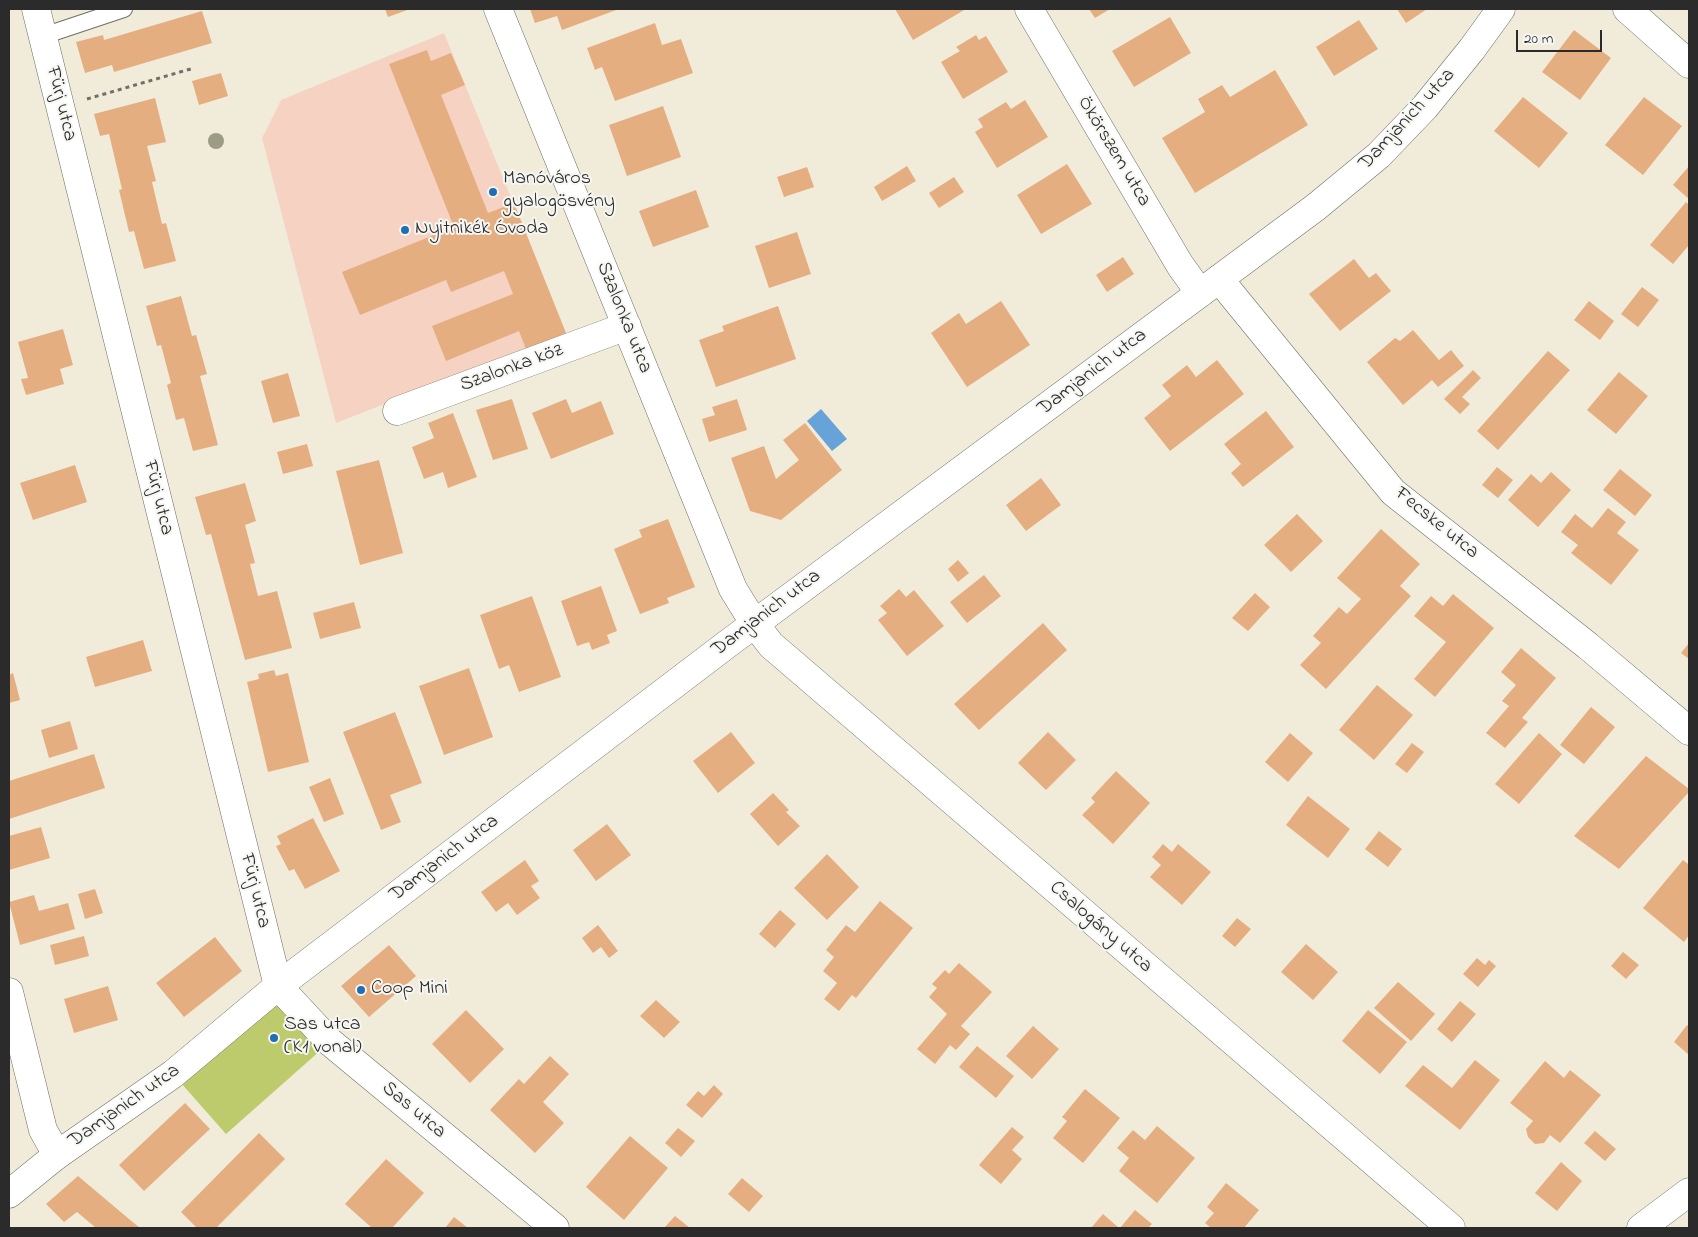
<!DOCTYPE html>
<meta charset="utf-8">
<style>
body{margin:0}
#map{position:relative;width:1698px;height:1237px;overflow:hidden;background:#f1ecda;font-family:"Indie Flower",sans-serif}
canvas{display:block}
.frame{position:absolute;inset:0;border:10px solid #2b2b2b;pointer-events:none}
.scale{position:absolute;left:1516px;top:30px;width:86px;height:22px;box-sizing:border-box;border:2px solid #2b2b2b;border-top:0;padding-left:6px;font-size:15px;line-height:18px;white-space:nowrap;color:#2b2b2b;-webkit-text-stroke:4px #f6f6f2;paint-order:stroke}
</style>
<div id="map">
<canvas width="1698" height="1237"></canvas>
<div class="frame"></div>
<div class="scale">20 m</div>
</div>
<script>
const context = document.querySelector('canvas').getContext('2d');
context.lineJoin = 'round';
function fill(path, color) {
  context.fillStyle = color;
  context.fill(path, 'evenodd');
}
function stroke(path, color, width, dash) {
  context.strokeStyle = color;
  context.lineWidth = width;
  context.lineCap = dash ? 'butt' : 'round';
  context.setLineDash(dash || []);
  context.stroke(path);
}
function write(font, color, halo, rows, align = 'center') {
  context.font = font + ' "Indie Flower",sans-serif';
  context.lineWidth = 4;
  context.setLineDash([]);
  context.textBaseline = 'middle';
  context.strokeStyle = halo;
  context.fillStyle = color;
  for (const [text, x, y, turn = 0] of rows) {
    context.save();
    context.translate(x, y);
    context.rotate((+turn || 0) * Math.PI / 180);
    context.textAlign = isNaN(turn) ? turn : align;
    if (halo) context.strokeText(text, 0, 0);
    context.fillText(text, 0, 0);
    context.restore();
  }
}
const built = new Path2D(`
 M444,33L566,333L336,423L262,138L281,100Z`);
const green = new Path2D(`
 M278,986L330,1042L226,1134L173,1074Z`);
const water = new Path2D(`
 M821,409L847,439L832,451L807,421Z`);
const building = new Path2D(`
 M385,9H410L388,17Z
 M530,9H619L562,30L557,16L535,23Z
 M895,9H966L913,40Z
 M1089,9H1110L1095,18Z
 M1397,9H1427L1406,23Z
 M202,11L212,43L114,72L112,65L85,73L76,42L103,35L104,40Z
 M1170,17L1191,53L1134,87L1112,51Z
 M1359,20L1378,49L1334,76L1316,47Z
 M655,23L662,45L681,39L693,73L615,101L602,67L595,70L587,48Z
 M1574,30L1611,58L1580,100L1542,72Z
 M976,35L979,40L986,36L1008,72L963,99L941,62L960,51L956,47Z
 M427,50L431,61L451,53L465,85L441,95L488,213L514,203L566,333L526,349L519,331L446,361L432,326L513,294L504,271L451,292L446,280L360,315L342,272L454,227L389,64Z
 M1275,70L1308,125L1195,193L1162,138L1205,112L1198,99L1222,85L1230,97Z
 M221,73L228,96L199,105L192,81Z
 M1523,97L1568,133L1539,168L1494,131Z
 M1644,97L1682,126L1643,175L1605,145Z
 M155,98L166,142L147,146L156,181L152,182L162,224L166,223L176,261L144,269L134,231L129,232L119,190L122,189L109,134L100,136L94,114Z
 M1025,100L1048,137L997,168L975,132L983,127L978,119L1006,102L1011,109Z
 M663,106L681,157L627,176L609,125Z
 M1067,164L1092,204L1041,234L1017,195Z
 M907,166L916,181L882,201L874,187Z
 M1689,166V199L1673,185Z
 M807,167L814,187L784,197L777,177Z
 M954,177L964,192L939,208L929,193Z
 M696,190L709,227L653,247L639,211Z
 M1686,202L1689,205V245L1673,264L1650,245Z
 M797,232L811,274L769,288L755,246Z
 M1123,257L1134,274L1107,292L1096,275Z
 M1354,259L1369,278L1376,273L1391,291L1340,331L1309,294Z
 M1642,287L1659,300L1638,327L1621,314Z
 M181,296L192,336L196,335L207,374L200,376L218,445L193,451L184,418L176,420L167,385L171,383L161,345L157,346L146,306Z
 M1001,301L1030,345L967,387L931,333L959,313L966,324Z
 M1589,301L1614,321L1600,340L1574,320Z
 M778,306L796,359L716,387L699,340L724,331L722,326Z
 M63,329L73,365L60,369L64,384L26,395L21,379L28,378L18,342Z
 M1413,330L1439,360L1451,350L1464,366L1438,387L1432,380L1403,405L1367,362L1395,338L1400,341Z
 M1548,351L1570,370L1498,450L1477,431Z
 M1217,360L1244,394L1170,451L1144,418L1171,396L1162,385L1187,365L1196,377Z
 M1473,370L1481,378L1462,397L1470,404L1460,414L1444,399Z
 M1619,372L1648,396L1616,434L1587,410Z
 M288,373L300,416L273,423L261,381Z
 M512,399L528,449L493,460L476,410Z
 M566,399L572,413L601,401L614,434L551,459L532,413Z
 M737,399L747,430L709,442L702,419L715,415L712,407Z
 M1266,411L1294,447L1243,487L1231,473L1241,464L1224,444Z
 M453,413L477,477L448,488L443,472L424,479L412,447L434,438L428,423Z
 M805,423L842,470L781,520L750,511L731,458L764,446L776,479L799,460L783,440Z
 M307,444L313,466L283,474L277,452Z
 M379,460L403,553L360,565L336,471Z
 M75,465L87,502L33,520L20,483Z
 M1497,467L1513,480L1498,498L1482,485Z
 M1620,469L1652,495L1635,516L1603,490Z
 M1551,472L1571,490L1538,527L1508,500L1531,474L1541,483Z
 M1041,478L1061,505L1026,531L1006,505Z
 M245,483L256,521L245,525L255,563L250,564L258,596L277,591L292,648L245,660L211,534L206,535L195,497Z
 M1608,508L1626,522L1617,533L1639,550L1611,585L1571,553L1578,545L1561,532L1575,514L1592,528Z
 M1297,514L1323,541L1291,572L1264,545Z
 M668,519L695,587L667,598L669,603L640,614L614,549L642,537L639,530Z
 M1381,529L1420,564L1400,586L1411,596L1326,689L1300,665L1321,643L1313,636L1339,607L1347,614L1361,599L1337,578Z
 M958,560L969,573L958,582L948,569Z
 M984,575L1001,596L967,623L950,602Z
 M601,586L617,631L607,635L610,643L592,650L589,642L577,646L561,601Z
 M899,589L906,597L914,590L944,626L907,656L878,620L887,613L880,606Z
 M1255,593L1270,607L1248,631L1232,618Z
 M1453,594L1494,628L1435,697L1414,679L1446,642L1414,616L1431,596L1443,606Z
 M532,596L561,677L519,692L509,665L499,669L480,615Z
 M354,602L361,628L320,639L313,613Z
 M1043,623L1067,650L979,730L954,704Z
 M143,640L152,671L95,687L86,657Z
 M1689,643V659L1681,653Z
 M1521,648L1556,678L1522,718L1528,722L1505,748L1486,733L1509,706L1502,701L1516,685L1501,672Z
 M469,668L493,737L444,755L419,686Z
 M274,670L276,676L288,673L309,762L268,772L247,682L259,679L258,674Z
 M13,673L20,700L9,703V675Z
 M1377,685L1413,715L1374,760L1339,730Z
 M1591,707L1615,727L1584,764L1560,745Z
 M395,712L422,783L390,795L401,822L381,830L343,732Z
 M70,721L78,749L49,758L41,730Z
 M731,732L755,763L718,793L693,761Z
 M1048,732L1076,760L1046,790L1018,763Z
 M1290,733L1313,753L1288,782L1265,762Z
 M1539,733L1562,754L1519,804L1495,784Z
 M1412,743L1424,752L1407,773L1395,764Z
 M94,754L105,788L9,819V781Z
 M1646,756L1689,789V792L1619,869L1574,836Z
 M1116,771L1150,803L1113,844L1082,815L1095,802L1091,798Z
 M330,778L344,814L324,822L309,787Z
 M773,793L789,810L786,812L800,826L778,846L750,814Z
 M1308,796L1350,829L1328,858L1286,825Z
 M313,818L340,871L305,889L294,869L289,871L276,846L281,844L277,836Z
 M607,824L631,855L596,881L573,850Z
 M41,827L50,858L9,870V836Z
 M1379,831L1402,849L1388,867L1365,849Z
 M1163,844L1172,852L1178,844L1211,872L1182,905L1150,877L1161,865L1152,857Z
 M827,854L859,887L827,920L794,888Z
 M525,860L539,881L531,886L540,898L517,915L508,903L496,912L481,892Z
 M1683,860L1688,864L1689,862V935L1684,942L1643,908Z
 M95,889L103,913L85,919L78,894Z
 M34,895L39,911L68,903L75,929L20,945L9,902Z
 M880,901L913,928L856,998L852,995L839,1011L824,999L837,983L823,971L834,957L826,950L846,925L855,932Z
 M780,910L796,924L775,948L759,934Z
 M1237,918L1251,929L1235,947L1222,936Z
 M598,925L618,951L609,958L601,947L593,953L582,938Z
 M84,936L89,956L55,965L50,945Z
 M215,937L242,971L184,1017L156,983Z
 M1306,944L1338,972L1313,1000L1281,972Z
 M389,945L416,976L369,1017L341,986Z
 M1623,952L1639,965L1626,979L1611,966Z
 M1477,958L1485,965L1489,960L1496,966L1478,987L1463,974Z
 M959,963L992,992L961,1026L970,1034L956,1050L950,1045L935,1064L917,1049L947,1014L929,997L937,988L932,984L945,970L949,974Z
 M1398,982L1435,1014L1411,1041L1374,1008Z
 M108,986L118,1020L74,1033L64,999Z
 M656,1000L680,1022L664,1038L640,1016Z
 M1460,1001L1476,1014L1452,1042L1437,1029Z
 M466,1010L504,1049L470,1083L432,1044Z
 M1368,1010L1407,1042L1380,1074L1342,1041Z
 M1687,1025L1689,1027V1055L1674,1042Z
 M1033,1026L1059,1049L1032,1079L1006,1056Z
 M977,1046L1014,1076L996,1098L959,1067Z
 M550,1056L569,1074L543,1102L564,1123L535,1153L490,1110L519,1079L524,1084Z
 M1475,1060L1500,1080L1460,1130L1405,1086L1423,1065L1452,1088Z
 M1545,1061L1564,1078L1570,1070L1601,1095L1560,1143L1550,1135L1544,1143L1535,1144L1528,1137L1526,1129L1533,1121L1510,1103Z
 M714,1085L723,1094L702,1118L686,1105L698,1091L704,1096Z
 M1085,1089L1120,1118L1083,1163L1053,1138L1067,1121L1062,1117Z
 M185,1103L210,1129L144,1191L119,1165Z
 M1157,1126L1195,1158L1157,1203L1119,1171L1129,1158L1117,1148L1133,1130L1145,1140Z
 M1012,1127L1024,1137L1012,1150L1022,1159L1001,1184L979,1165Z
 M678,1128L695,1141L681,1157L665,1143Z
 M1595,1131L1616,1149L1605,1161L1584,1143Z
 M259,1133L285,1159L216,1228H197L181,1212Z
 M630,1136L668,1168L624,1220L586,1187Z
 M386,1159L424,1193L392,1228H372L345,1204Z
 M1561,1162L1582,1181L1557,1211L1535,1193Z
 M78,1176L129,1219L140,1228H96L77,1212L64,1222L46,1204Z
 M742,1178L763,1196L749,1212L728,1194Z
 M1226,1183L1259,1210L1244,1228H1211L1205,1223L1214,1213L1207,1207Z
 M1135,1210L1152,1224L1148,1228H1120Z
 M1103,1214L1119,1228H1091Z
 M675,1216L690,1228H664Z
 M454,1217L468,1228H445Z`);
const path = new Path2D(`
 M87,99L194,68`);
const lane = new Path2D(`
 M43,36L124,9`);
const street = new Path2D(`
 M36,9L278,986L330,1042L555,1228
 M498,9L733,589L754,623L771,645L1451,1228
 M1029,9L1180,265L1200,293
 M1627,9L1689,64
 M1219,279L1393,492L1588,646L1689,731
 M397,411L627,326
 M9,992L43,1130L57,1155
 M1641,1228L1689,1192`);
const secondary = new Path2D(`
 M9,1194L57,1155L173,1074L278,986L726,645L1316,207L1379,155L1425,107L1472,49L1501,9`);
const trees = [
 [216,141]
];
const markers = [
 [493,192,5,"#1f6fb2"],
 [405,230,5,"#1f6fb2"],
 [361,990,5,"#1f6fb2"],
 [274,1038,5,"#1f6fb2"]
];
const streetNames = [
 ["Fürj utca",60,104,76],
 ["Damjanich utca",1408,120,-47],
 ["Ökörszem utca",1113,152,59],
 ["Szalonka utca",623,318,68],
 ["Szalonka köz",512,369,-20],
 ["Damjanich utca",1093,373,-37],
 ["Fürj utca",157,498,76],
 ["Fecske utca",1436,524,39],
 ["Damjanich utca",767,614,-37],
 ["Damjanich utca",445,859,-37],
 ["Fürj utca",254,891,76],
 ["Csalogány utca",1100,928,41],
 ["Damjanich utca",125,1107,-35],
 ["Sas utca",413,1111,40]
];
const poiNames = [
 ["Manóváros",503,180],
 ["gyalogösvény",503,203],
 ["Nyitnikék Óvoda",415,230],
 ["Coop Mini",371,990],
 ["Sas utca",284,1026],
 ["(K1 vonal)",284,1049]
];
fill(built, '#f5d2c2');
fill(green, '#becb6d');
fill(water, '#67a3d8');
fill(building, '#e5ae81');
stroke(lane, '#706f68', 18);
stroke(street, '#706f68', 29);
stroke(secondary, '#706f68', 29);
stroke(path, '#706f68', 3, [4, 4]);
stroke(lane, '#fff', 16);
stroke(street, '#fff', 28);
stroke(secondary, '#fff', 28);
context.fillStyle = '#9c9c85';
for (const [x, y] of trees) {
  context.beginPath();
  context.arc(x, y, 8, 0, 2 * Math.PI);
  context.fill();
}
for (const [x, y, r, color] of markers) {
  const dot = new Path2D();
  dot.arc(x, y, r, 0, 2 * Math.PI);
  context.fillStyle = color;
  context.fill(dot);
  stroke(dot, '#f6f6f2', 2);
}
write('20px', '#2b2b2b', '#f6f6f2', streetNames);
write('20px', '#2b2b2b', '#f6f6f2', poiNames, 'left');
</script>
